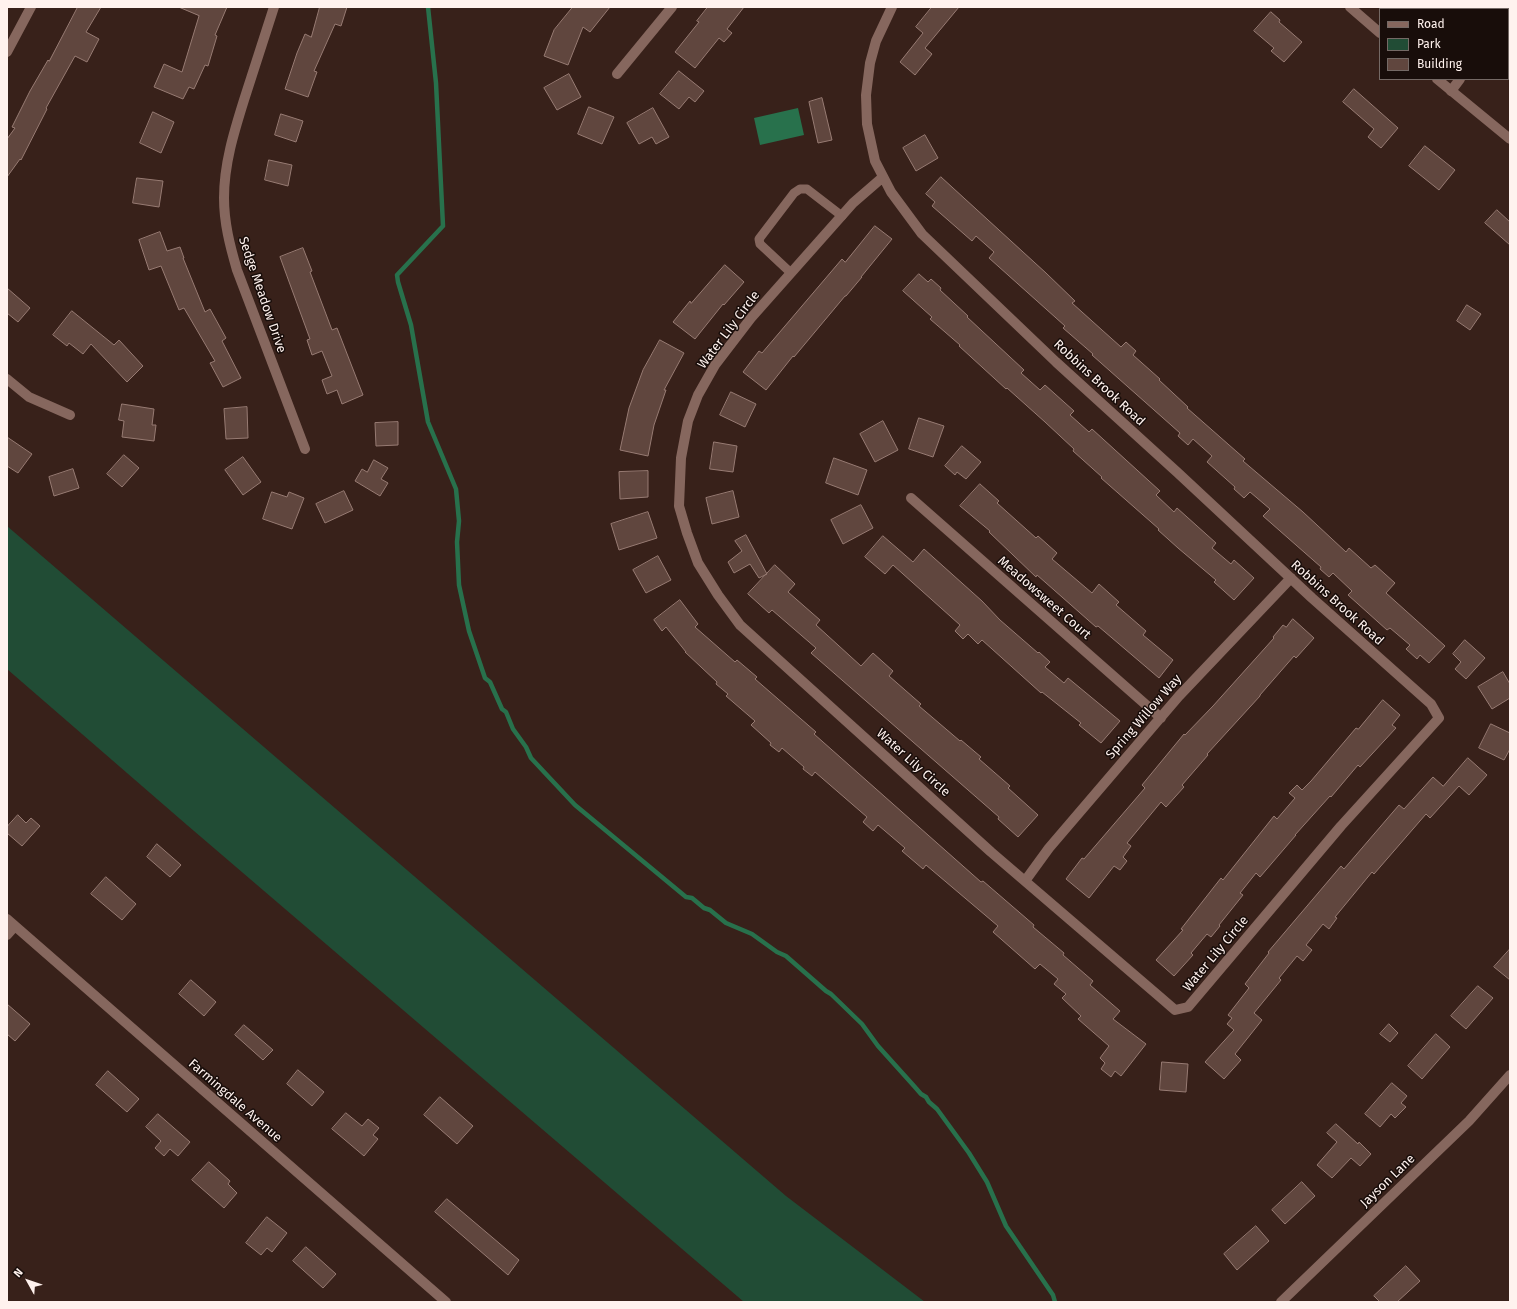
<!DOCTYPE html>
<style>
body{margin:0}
#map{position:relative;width:1517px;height:1309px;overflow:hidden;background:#38211a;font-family:"Fira Sans",sans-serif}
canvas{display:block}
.frame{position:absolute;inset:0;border:8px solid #fff2ee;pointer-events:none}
.legend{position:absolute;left:1379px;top:8px;width:130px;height:72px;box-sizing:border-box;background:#180d0a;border:1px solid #746965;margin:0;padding:5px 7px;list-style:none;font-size:12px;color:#fff2ee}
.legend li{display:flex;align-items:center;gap:8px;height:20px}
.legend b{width:20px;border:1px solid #746965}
.north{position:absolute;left:8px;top:1261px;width:40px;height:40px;-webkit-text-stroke:3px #180d0a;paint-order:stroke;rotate:310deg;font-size:11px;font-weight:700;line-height:16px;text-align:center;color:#fff2ee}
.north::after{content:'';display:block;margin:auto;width:14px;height:18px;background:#fff2ee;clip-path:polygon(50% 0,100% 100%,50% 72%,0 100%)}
</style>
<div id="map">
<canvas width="1517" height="1309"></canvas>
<div class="frame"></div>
<ul class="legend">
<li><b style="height:5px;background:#86675e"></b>Road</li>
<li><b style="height:11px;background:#214c35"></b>Park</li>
<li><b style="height:11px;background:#60463e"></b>Building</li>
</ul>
<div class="north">N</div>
</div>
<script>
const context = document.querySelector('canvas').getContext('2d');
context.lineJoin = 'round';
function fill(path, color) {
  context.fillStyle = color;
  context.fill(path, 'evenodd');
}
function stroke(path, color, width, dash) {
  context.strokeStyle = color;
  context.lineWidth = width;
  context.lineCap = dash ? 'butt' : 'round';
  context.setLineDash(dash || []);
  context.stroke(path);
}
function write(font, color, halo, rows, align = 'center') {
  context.font = font + ' "Fira Sans",sans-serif';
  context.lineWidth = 3;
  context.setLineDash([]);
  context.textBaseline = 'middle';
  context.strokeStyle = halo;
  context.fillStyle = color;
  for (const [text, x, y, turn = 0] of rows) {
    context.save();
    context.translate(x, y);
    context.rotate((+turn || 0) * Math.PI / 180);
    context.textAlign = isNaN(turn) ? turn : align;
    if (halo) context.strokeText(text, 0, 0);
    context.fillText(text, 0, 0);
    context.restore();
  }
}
const green = new Path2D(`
 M7,526L786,1196L925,1302H744L187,825L7,669Z`);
const water = new Path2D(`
 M798,108L804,135L760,145L754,118Z`);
const stream = new Path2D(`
 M428,7L436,83L443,226L397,275L398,282L411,325L428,422L456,489L459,521L457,542L459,585L469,631L485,678L490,682L502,709L506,712L513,729L526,747L531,758L575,805L686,897L692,898L704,908L710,910L726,923L752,934L777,952L786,956L826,991L831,994L862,1024L878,1046L914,1086L921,1094L926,1097L929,1102L937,1109L969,1153L987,1182L1006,1226L1053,1295L1055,1302`);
const building = new Path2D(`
 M78,7H101L86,32L99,39L87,62L75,56L46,108L47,109L21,160L20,159L7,177V139L15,128L12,127L30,91L48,60L49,61Z
 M179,7H227L215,35L217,36L208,66L205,65L194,89L189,87L183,99L154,87L164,64L182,72L199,16Z
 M320,7H347L341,26L335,24L314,71L317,72L308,97L285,89L297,53L305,34L311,37Z
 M573,7H610L590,32L583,27L568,65L544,56L554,30Z
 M708,7H744L727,29L732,33L724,42L719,38L695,68L675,52L699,22L697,21Z
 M932,7H959L925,48L932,54L915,75L900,62L923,33L916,27Z
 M1271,12L1280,20L1279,22L1302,42L1284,62L1271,51L1274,48L1254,31Z
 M679,71L704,91L695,102L689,97L679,109L660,94Z
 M569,74L581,97L557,110L544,88Z
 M1354,89L1398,128L1381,148L1368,137L1374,129L1343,102Z
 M822,98L832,140L818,143L809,102Z
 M589,107L614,117L602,144L578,134Z
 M653,108L669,137L656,144L652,137L639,144L627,123Z
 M153,112L174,122L161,153L140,143Z
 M281,114L303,121L296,142L275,135Z
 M925,135L938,158L916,171L903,148Z
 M1425,146L1455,170L1439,190L1409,166Z
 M269,160L292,165L288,186L265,180Z
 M941,177L1046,273L1075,301L1072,303L1102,330L1121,347L1126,342L1136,351L1133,355L1160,379L1159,380L1188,407L1187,408L1245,459L1243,461L1303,512L1346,552L1349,548L1371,568L1375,565L1395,583L1386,593L1445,646L1429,663L1420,655L1417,659L1406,649L1410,645L1390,628L1387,630L1348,595L1352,591L1333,573L1329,577L1320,569L1321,567L1263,516L1270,509L1250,492L1244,498L1234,489L1235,487L1207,462L1212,456L1193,439L1188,445L1178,436L1180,433L1092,355L1093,354L1063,328L1065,326L989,258L994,252L976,236L972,241L932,206L935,202L926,194Z
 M137,178L163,181L159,207L133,203Z
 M1497,210L1510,222V245L1485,223Z
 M875,226L892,239L861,277H862L846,296H845L794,357L793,356L766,390L743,372L759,351L762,353L842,259L845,262Z
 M160,232L167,251L180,247L184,258H183L205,312L210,309L226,338L222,341L241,378L223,387L210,363L215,361L184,308L179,310L161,266L149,270L139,240Z
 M303,248L312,271L310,272L332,330L337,328L363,395L342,404L337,390L327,394L322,380L332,376L322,351L312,355L307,340L310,339L280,257Z
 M725,265L744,282L724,305L723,304L695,339L673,322L690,301L691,303Z
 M919,274L928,282L931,279L941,288L940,290L968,316L967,317L1024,370L1021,373L1040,390L1045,385L1074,411L1070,415L1089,432L1092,429L1160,491L1156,495L1174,512L1177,508L1216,543L1212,548L1231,564L1234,560L1254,578L1234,600L1214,582L1216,580L1178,548L1158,530L1159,529L1101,478L1102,477L1073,451L1074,449L1045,422L1007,388L1006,389L959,346L960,345L930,319L932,317L903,291Z
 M7,288L30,308L18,322L7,313Z
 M1467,305L1481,314L1470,330L1457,321Z
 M72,311L114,345L119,340L143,366L127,382L91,344L83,354L69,343L67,346L53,335Z
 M660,340L684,353L664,390H666L654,425L648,456L620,450L629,408L643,370Z
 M731,392L756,404L745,427L720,415Z
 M122,404L154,409L152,425H156L154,441L122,437L124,421L119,420Z
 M247,407L248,438L226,439L224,409Z
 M919,418L944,426L933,457L909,449Z
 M883,421L898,450L875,462L860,434Z
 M398,422V445L376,446L375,423Z
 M7,437L32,454L18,473L7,466Z
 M714,442L737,446L733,472L710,469Z
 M962,446L981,462L966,479L957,472L955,475L945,466Z
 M124,455L139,468L122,487L107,474Z
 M243,457L261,482L243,495L225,470Z
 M834,458L867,470L858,495L826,483Z
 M374,460L388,468L381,479L388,483L380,496L355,481L362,469L367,472Z
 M73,469L79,488L54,496L49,477Z
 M648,471V497L620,499L619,472Z
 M980,484L999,501L997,503L1036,538L1038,536L1057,553L1052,559L1092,593L1099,584L1119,602L1116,605L1146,631L1143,635L1173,660L1159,678L1098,626L1096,627L1037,575L1036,577L989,532L990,531L960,506Z
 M344,491L353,510L325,523L316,504Z
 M733,491L739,517L712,524L706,498Z
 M272,492L287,497L289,492L304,498L292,529L263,519Z
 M861,505L873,528L843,544L831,520Z
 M648,512L657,538L619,550L611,524Z
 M746,535L767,574L759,578L750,564L734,573L728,562L742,551L735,541Z
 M883,536L913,562L924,549L982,601L1000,620L1038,653L1039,652L1050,662L1045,667L1064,683L1068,678L1120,721L1101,743L1079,725L1081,723L1042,692L1041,693L982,640L978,644L968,634L963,639L955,631L960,625L893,565L885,574L865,557Z
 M658,556L671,580L646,593L633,570Z
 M775,565L795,584L788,592L820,620L816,625L861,666L873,653L893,671L889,676L921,704L919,706L960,741L961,740L981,757L979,759L1010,786L1008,788L1038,815L1018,837L998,819L999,817L811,653L816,648L772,610L769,613L748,594Z
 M680,600L698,624L695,627L735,662L737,660L757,677L755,679L816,732L814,734L981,882L983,881L1034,925L1033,927L1064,953L1063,955L1093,981L1090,985L1120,1011L1113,1019L1146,1044L1121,1076L1115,1071L1111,1077L1101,1069L1105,1063L1100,1058L1109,1046L1078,1019L1081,1016L1062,998L1066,994L1054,984L1058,979L1040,964L1035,969L993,932L998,926L926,865L923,869L902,851L905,848L878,825L873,831L863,822L867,817L815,772L812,776L803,769L804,767L782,748L779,752L770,745L771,743L751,725L755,721L726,696L728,694L716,684L717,682L685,652H686L666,627L662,631L654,620Z
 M1293,619L1314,638L1296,658L1294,656L1260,695V696L1207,754L1208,755L1182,785L1184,787L1166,807L1161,802L1127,843L1131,846L1123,857L1127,861L1120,870L1114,866L1089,898L1066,879L1082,858L1084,859L1145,788L1142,785L1184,734L1185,735L1213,706L1274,638L1273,637L1283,625L1286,627Z
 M1465,640L1485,658L1466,679L1455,669L1461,662L1453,654Z
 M1503,672L1510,684V698L1492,709L1478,687Z
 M1383,700L1400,715L1392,725L1396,728L1360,767L1358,765L1331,797L1330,796L1295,835H1296L1260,877L1256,873L1240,893L1243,895L1219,925L1220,926L1211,937L1207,934L1191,953L1193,955L1174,976L1156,960L1183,930L1181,929L1221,878L1223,880L1274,816L1277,819L1295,798L1289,793L1297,785L1302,790L1311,781L1356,728L1358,729Z
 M1491,724L1510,733V749L1504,760L1479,748Z
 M1468,758L1487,775L1469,795L1459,786L1430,818L1426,814L1374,874L1372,872L1335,917L1337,918L1329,929L1323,924L1306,945L1312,950L1303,961L1297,956L1279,978L1281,980L1254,1013L1262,1020L1235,1054L1241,1060L1224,1079L1205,1062L1234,1030L1227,1024L1232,1018L1228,1015L1249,988L1245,984L1269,953L1268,952L1341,866L1344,869L1399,805L1404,809L1433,777L1443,786Z
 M18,815L26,823L31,818L40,826L22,846L7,833V827Z
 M157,844L181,865L170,877L147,857Z
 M106,877L136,904L122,920L91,894Z
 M1510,949V980L1494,967Z
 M191,980L216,1002L204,1016L179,994Z
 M1478,986L1493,998L1466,1029L1451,1016Z
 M7,1004L30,1024L15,1041L7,1034Z
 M1389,1024L1398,1033L1390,1042L1380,1034Z
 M244,1025L273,1050L263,1060L235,1035Z
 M1436,1034L1450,1047L1422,1079L1408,1066Z
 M1162,1062L1188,1064L1186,1092L1160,1090Z
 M298,1070L324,1092L312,1106L287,1084Z
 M108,1071L139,1099L127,1112L96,1085Z
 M1392,1083L1407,1096L1401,1103L1406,1107L1395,1118L1391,1114L1380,1127L1365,1114Z
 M440,1097L473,1126L457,1144L424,1115Z
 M346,1113L362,1126L368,1119L379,1128L373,1135L378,1139L364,1156L332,1129Z
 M158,1114L190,1142L178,1156L170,1149L164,1156L155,1148L161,1141L146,1127Z
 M1336,1124L1358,1144L1359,1142L1371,1154L1360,1166L1351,1158L1332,1178L1317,1165L1337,1142L1327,1133Z
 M209,1162L230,1181L228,1184L237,1193L224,1208L192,1180Z
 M1302,1182L1315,1196L1285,1224L1272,1210Z
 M447,1199L519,1260L508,1275L435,1212Z
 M267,1217L287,1233L272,1252L267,1248L261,1255L246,1243Z
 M1256,1226L1269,1241L1237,1270L1224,1254Z
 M306,1247L336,1274L323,1288L293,1261Z
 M1406,1266L1420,1281L1397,1302H1380L1374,1296Z`);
const service = new Path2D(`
 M791,273L760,244L759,239L794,193L800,189H807L842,216`);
const minor = new Path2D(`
 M274,7C264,38 254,69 244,100C234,132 224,164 224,198C224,223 230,246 237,270L305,449
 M1508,19L1510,16
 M7,52L31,7
 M617,74L672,7
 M1451,91L1460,79
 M883,177L853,203L751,318L715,365L698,395L688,421L681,458L679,506L687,533L698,563L718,595L740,625L991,852L1160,997L1175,1010L1188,1007L1341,826L1439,718L1431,704L1312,598L1178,473L1056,362L922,234L891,192L875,161L867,124L866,95L870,63L876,41L892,7
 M7,379L29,397L70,415
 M911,498L1161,718
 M1025,881L1049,848L1179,696L1291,578
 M7,919L446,1302
 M7,935L15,926
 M1281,1302L1469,1121L1510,1075`);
const tertiary = new Path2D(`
 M1350,7L1380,33
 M1437,79L1510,139`);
const streetNames = [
 ["Sedge Meadow Drive",262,295,71],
 ["Water Lily Circle",729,330,-53],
 ["Robbins Brook Road",1099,383,43],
 ["Meadowsweet Court",1044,598,41],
 ["Robbins Brook Road",1337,603,42],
 ["Spring Willow Way",1144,717,-49],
 ["Water Lily Circle",913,763,42],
 ["Water Lily Circle",1216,954,-50],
 ["Farmingdale Avenue",235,1101,41],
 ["Jayson Lane",1388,1181,-44]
];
fill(green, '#214c35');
fill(water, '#28714c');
stroke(stream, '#28714c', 4.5);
fill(building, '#60463e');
stroke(building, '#977b73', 1);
stroke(service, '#86675e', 9);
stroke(minor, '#86675e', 10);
stroke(tertiary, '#86675e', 10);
write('13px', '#fff2ee', '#180d0a', streetNames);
</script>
